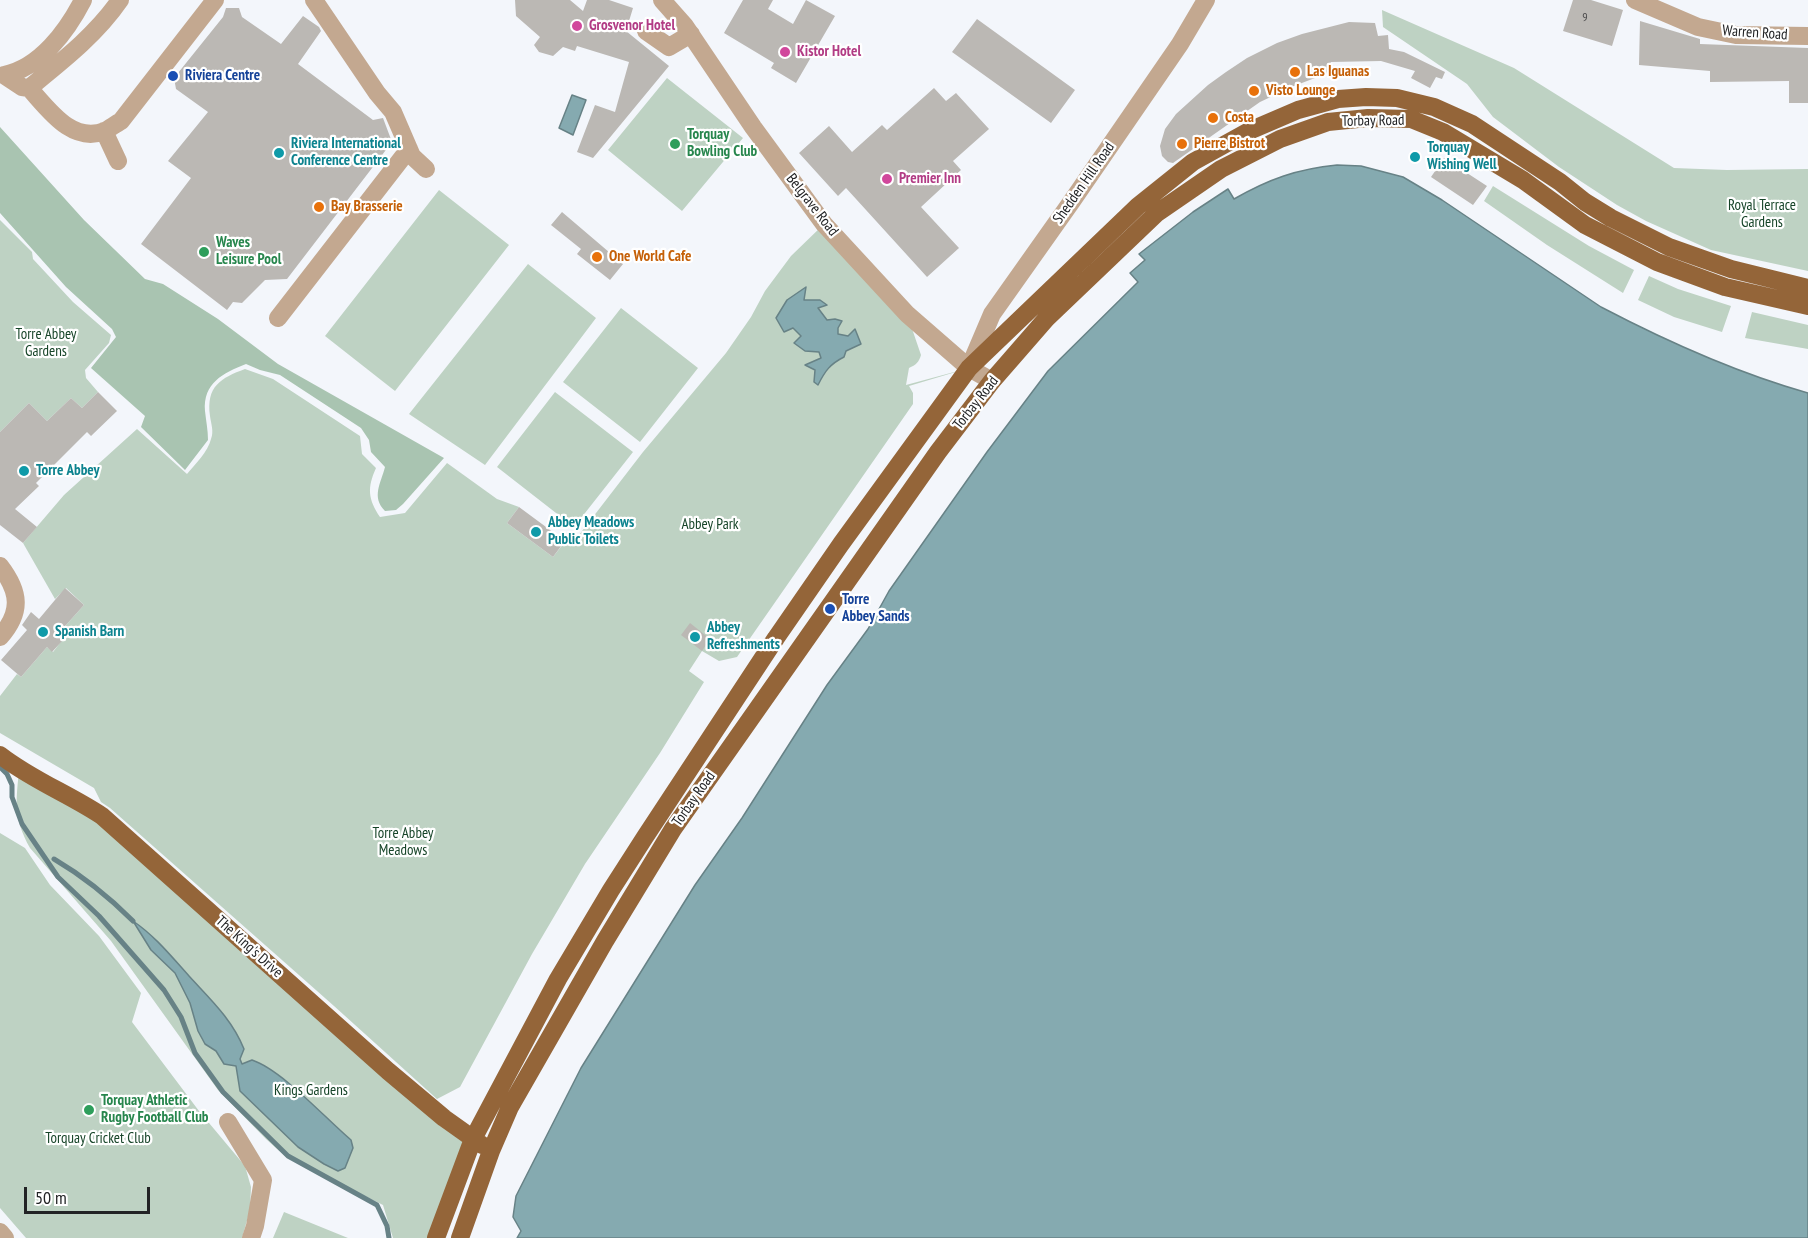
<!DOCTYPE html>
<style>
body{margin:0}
#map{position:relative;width:1808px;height:1238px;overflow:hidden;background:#f3f6fb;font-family:"PT Sans Narrow",sans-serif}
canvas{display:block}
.scale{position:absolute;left:24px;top:1187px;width:126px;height:27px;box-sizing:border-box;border:3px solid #222325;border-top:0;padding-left:8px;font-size:18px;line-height:21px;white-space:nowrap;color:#222325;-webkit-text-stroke:4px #fff;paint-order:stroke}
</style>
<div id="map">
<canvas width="1808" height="1238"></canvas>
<div class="scale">50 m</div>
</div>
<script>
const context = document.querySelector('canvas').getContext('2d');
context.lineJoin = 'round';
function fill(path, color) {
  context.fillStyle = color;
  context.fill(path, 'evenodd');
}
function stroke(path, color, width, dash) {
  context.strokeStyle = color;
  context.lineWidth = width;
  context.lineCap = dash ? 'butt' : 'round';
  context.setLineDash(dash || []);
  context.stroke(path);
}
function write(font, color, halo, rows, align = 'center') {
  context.font = font + ' "PT Sans Narrow",sans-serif';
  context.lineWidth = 4.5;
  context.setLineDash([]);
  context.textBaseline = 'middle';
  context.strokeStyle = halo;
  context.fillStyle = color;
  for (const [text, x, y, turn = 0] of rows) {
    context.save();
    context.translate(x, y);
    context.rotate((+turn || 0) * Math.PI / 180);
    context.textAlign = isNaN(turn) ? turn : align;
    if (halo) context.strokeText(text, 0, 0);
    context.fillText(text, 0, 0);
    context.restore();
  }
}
const green = new Path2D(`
 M1382,10L1514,68L1674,168L1727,170L1808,169V271L1711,250L1646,221L1617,205L1559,167L1493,117L1467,84L1383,27Z
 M667,78L743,138L682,211L608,150Z
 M1493,186L1589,246L1634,270L1623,293L1547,245L1484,201Z
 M439,190L509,245L395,391L325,336Z
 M0,220L32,252L33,259L73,302L111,335L109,343L85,370L86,378L98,392L82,408L71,398L47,421L29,403L0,432Z
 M824,224L907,314L921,355C919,362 916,365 909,368L906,385L969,368L909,386L913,393V404L737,657L719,661L702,651L689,671L704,682L660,753L585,864L532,954L460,1087L437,1099L334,1006L110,808L101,802L94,788L0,733V696L17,674L21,677L47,647L53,652L63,639L58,634L84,605L66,588L55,599L23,543L64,495L137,429L187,474C195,464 208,452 211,439C214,431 211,424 210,416C206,386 221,378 245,369L273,379L360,436L362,454L376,468C367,488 368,499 380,517L405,513L447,463L497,499L519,507L507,523L553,557L571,534L576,539L643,452L726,353L751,317L765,291L791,256Z
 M528,264L596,318L485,465L409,414Z
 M1649,276L1678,289L1731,306L1722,332L1674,317L1638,300Z
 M621,308L698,368L640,442L563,382Z
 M1752,312L1808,325V349L1745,338Z
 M555,392L633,452L574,527L497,467Z
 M19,770L80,802L473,1139L436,1238H393L383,1205L286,1157L266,1139L218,1090L111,941L30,848C13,817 16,803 19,770Z
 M0,833L25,848L50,885L99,936L141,993L132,1022L199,1111L245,1166L251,1187L250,1210L242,1238H26L0,1208Z
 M284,1212L348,1238H273Z`);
const forest = new Path2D(`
 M0,127L84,220L145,279L163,284L218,319L278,364L444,458L403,504L396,510L385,511C371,497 381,483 385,467L371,452L369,440L361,428L280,375L260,370L246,364C223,373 203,383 205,411C206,421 208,430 208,440L185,470L141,427L145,416L91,368L116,337L112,329L66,287L0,213Z`);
const water = new Path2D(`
 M572,95L586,100L573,135L559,128Z
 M1337,165L1361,166L1403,177L1442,200L1601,307C1666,341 1737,373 1808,393V1238H517L521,1231L513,1217L516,1196L581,1068L695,885L742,818L827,685L868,629L889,591L987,452L1048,371L1138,282L1130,273L1145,260L1139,254L1193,212L1228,189L1234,199C1269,179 1297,169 1337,165Z
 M806,287L804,300H820L827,305L818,308L827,320L835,319L842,321L838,328V334L848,336L855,329L861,344L846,351L844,357C830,364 825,371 818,385L814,382L815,370L805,365L821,358L819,352L805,351L794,343L801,336L793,328L784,332L776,318L787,300Z
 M133,921C155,936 171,956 189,976C210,999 232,1019 244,1049L240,1059L242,1064L252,1060C282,1070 325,1118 351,1140L353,1148L345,1168L338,1171L324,1164L298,1147L240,1091L236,1066L224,1064L216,1051L205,1044L198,1031L190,1003L175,973L151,950Z`);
const stream = new Path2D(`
 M0,767L7,774L12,785V797L22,824L58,877L99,916L164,990L181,1017L195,1053L223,1092L288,1156L377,1205L387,1226L389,1238
 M54,859C83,876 109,897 133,921`);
const building = new Path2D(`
 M515,0H570L583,11L587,0H609L633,8L626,31L669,66L593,158L577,152L595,105L615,112L629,62L577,46L575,51L563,47L553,56L539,52L534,45L540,37L516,16Z
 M743,0H773L768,9L793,24L806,0L835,16L796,83L771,68L774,63L724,33Z
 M1573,0H1591L1623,10L1612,46L1563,31Z
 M226,8H239L242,17L281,44L303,16L319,27L321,31L298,64L373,120L383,118L392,142L287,279L265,280L242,303L233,302L227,310L141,244L191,178L168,161L208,112L176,89L174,78L223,17Z
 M977,19L1075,90L1051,123L952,52Z
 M1640,21L1700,39V44L1808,48V103H1789V81L1710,82V71L1639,65Z
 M1349,22L1375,23L1378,36L1388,35L1389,49L1404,52L1445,72L1442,79L1436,77L1430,88L1411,78L1415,71L1381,61L1331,62L1328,73L1294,86L1260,102L1173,163L1168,162L1162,156L1160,146L1165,129L1176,114L1208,85L1226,72L1247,58L1277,43L1302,34Z
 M934,88L946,101L956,93L989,129L953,161L961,170L921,207L959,248L927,277L846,188L838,196L799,153L829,126L852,152L882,125L887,130Z
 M1444,158L1487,186L1473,205L1431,177Z
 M562,212L623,264L610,280L577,254L581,249L551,225Z
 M98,392L117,411L91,436L87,432L36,483L39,486L15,509L37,527L23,543L0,525V432L29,403L47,421L71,398L82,408Z
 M519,507L565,541L553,557L507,523Z
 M65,588L84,605L58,634L64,639L52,652L47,647L21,677L1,660L27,630L22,625L31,612L39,619Z
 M690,623L710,639L702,651L681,635Z`);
const minor = new Path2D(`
 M314,0L377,93L393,112L412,156L426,169
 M662,0L685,26L753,127L824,224L907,314L969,368L992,381
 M1635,0L1698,27L1736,35L1808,36
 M646,31L669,47L691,34
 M4,75L22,87L29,88C49,110 72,144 105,131C110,128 116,124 121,121L215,0
 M4,75C40,68 67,31 83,0
 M29,88C61,62 96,35 120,0
 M104,131L118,161
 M278,318L409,149
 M969,368L992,314L1072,201L1180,44L1206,0
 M0,566C20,592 22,612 0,637
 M228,1122L263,1180L255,1226L251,1238
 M0,1232L5,1238`);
const major = new Path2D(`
 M0,755C32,780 69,794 102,816L388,1071L444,1118L482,1145
 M436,1238L473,1139L558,979L611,890L645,837L776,638L841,544L969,368L1138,206L1193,162L1249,131L1298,110L1338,99L1366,97L1397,98L1434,107L1472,124L1560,182L1585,202L1611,218L1669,247L1731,269L1808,288
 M460,1238L491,1151L510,1107L605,941L673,829L938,452L992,381L1046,319L1157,213L1221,169L1280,139L1328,122L1368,118L1411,119L1443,132L1523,180L1585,225L1657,262L1725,287L1808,306`);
const markers = [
 [577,26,6,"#d1479c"],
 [785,52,6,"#d1479c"],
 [1295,72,6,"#e8710a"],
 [173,76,6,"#1a4fb4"],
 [1254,91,6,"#e8710a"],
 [1213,118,6,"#e8710a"],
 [675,144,6,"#2e9e5b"],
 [1182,144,6,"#e8710a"],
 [279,153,6,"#0f9aa8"],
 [1415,157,6,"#0f9aa8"],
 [887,179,6,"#d1479c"],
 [319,207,6,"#e8710a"],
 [204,252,6,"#2e9e5b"],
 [597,257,6,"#e8710a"],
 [24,471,6,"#0f9aa8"],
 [536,532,6,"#0f9aa8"],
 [830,609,6,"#1a4fb4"],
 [43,632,6,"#0f9aa8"],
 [695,637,6,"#0f9aa8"],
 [89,1110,6,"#2e9e5b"]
];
const numberNames = [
 ["9",1585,18]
];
const hotelNames = [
 ["Grosvenor Hotel",589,26],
 ["Kistor Hotel",797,52],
 ["Premier Inn",899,179]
];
const streetNames = [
 ["Warren Road",1755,33,4],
 ["Torbay Road",1373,121,-1],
 ["Shedden Hill Road",1084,183,-55],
 ["Belgrave Road",812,205,52],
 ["Torbay Road",976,403,-52],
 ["Torbay Road",694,799,-55],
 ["The King's Drive",249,947,42]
];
const foodNames = [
 ["Las Iguanas",1307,72],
 ["Visto Lounge",1266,91],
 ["Costa",1225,118],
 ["Pierre Bistrot",1194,144],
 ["Bay Brasserie",331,207],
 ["One World Cafe",609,257]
];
const transitNames = [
 ["Riviera Centre",185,76],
 ["Torre",842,600],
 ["Abbey Sands",842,617]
];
const leisureNames = [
 ["Torquay",687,135],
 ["Bowling Club",687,152],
 ["Waves",216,243],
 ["Leisure Pool",216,260],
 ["Torquay Athletic",101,1101],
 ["Rugby Football Club",101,1118]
];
const cultureNames = [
 ["Riviera International",291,144],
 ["Conference Centre",291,161],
 ["Torquay",1427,148],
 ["Wishing Well",1427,165],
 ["Torre Abbey",36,471],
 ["Abbey Meadows",548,523],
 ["Public Toilets",548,540],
 ["Abbey",707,628],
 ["Refreshments",707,645],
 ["Spanish Barn",55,632]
];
const parkNames = [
 ["Royal Terrace",1762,206],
 ["Gardens",1762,223],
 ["Torre Abbey",46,335],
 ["Gardens",46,352],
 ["Abbey Park",710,525],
 ["Torre Abbey",403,834],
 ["Meadows",403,851],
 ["Kings Gardens",311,1091],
 ["Torquay Cricket Club",98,1139]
];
fill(green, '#bed2c3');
fill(forest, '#a9c4b1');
fill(water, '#85aab0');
stroke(water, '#678286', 1.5);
stroke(stream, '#678286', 5);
fill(building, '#bbb8b4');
stroke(minor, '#c3a890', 18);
stroke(major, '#946539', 18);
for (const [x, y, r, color] of markers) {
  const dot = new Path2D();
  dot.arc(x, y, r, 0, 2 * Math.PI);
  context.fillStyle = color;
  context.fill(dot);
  stroke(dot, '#fff', 2);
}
write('12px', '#484849', null, numberNames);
write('bold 15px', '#b23c85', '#fff', hotelNames, 'left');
write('15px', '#222325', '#fff', streetNames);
write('bold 15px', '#c56008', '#fff', foodNames, 'left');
write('bold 15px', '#164399', '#fff', transitNames, 'left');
write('bold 15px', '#27864d', '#fff', leisureNames, 'left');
write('bold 15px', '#0d838f', '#fff', cultureNames, 'left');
write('15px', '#164428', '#fff', parkNames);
</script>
